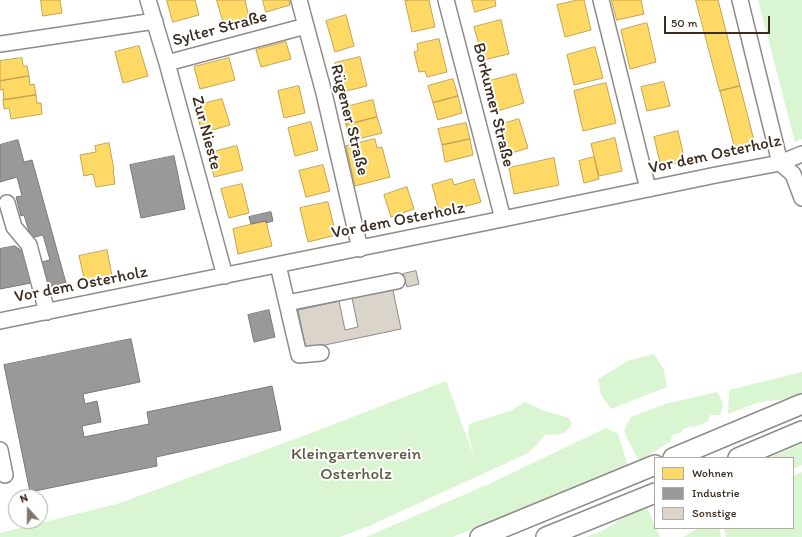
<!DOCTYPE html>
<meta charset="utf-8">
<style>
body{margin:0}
#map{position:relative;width:802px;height:537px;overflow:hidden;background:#fff;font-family:Itim,sans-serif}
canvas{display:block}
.legend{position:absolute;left:654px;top:457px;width:140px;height:72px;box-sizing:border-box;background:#fff;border:1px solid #b1aaa5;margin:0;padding:5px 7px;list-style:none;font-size:12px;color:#3b2a1e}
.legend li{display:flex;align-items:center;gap:8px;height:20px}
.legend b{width:20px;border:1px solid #b1aaa5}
.north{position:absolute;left:8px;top:489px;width:40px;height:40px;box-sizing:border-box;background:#fff;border:1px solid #b1aaa5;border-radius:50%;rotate:339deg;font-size:11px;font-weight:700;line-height:16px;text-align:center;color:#3b2a1e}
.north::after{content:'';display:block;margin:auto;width:14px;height:18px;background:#80756d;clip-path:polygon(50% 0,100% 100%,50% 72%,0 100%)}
.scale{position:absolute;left:664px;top:16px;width:106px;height:18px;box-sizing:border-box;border:2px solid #3b2a1e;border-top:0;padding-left:5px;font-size:12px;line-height:14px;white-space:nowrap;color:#3b2a1e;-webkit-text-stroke:3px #fff;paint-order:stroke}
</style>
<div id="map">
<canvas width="802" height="537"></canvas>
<ul class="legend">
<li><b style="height:11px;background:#ffd966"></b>Wohnen</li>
<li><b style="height:11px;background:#999"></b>Industrie</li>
<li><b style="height:11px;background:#dad4cb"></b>Sonstige</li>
</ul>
<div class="north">N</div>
<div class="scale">50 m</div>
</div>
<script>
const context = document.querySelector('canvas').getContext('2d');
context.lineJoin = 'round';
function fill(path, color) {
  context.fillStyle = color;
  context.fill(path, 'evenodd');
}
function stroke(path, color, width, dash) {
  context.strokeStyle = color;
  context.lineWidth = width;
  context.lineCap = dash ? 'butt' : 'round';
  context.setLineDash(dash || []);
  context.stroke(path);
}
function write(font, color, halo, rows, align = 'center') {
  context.font = font + ' Itim,sans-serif';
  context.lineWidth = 4;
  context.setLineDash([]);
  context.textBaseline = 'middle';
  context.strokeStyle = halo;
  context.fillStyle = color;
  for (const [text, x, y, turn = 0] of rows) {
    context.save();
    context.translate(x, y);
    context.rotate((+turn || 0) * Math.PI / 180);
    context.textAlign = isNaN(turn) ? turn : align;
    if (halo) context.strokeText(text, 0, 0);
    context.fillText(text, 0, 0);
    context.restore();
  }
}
const green = new Path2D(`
 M758,0H802V139L795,142Z
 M654,354L664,370L667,387L611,409L601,395L598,379L628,361Z
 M802,372V394L789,399L759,402L728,414L729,390Z
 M446,381L475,459L468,433L469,424L510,411L525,402L545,411L569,418L572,424C565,436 559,434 545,435L537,445L526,454L369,526L340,537H0V533L117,504L306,435Z
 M717,392C722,399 725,406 720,415H710L709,421L692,428L691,426L682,430V432L672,435L671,441L639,461L628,440L624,430L631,417L665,404Z
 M606,428L618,434L628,466L453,537H366L489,484Z
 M802,444V465L793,469V458H768Z
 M802,472V537H726L724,528H793V476Z
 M646,506L660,537H586L606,529L629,514Z
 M698,528H719L721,537H683Z`);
const homes = new Path2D(`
 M41,0H60L62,13L43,16Z
 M167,0H195L199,15L173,22Z
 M217,0H245L249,17L224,24Z
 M263,0H289L290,5L266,12Z
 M411,0H429L435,27L412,32L405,1Z
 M472,0H495L496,6L475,12Z
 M578,0H584L591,30L565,37L557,5Z
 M612,0H641L644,14L617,20Z
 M696,0H718L740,86L720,91Z
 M346,15L354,46L335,52L326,21Z
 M501,20L509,54L483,60L474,27Z
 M647,23L656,62L630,69L621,30Z
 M439,39L447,72L427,77L425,71L419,72L414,52L418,51L417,44Z
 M286,42L291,59L261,67L256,50Z
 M139,46L148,76L123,83L115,52Z
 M595,47L603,78L574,85L567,55Z
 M360,57L367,86L342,92L335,63Z
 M22,58L23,66H27L29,76L0,81V61Z
 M229,58L235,80L200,89L194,67Z
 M516,74L524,103L494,112L486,82Z
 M29,76L30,85L34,84L36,95L4,100L3,89L0,90V81Z
 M453,79L458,96L433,103L428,86Z
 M664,82L670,106L647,111L641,87Z
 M606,83L616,123L583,131L574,91Z
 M299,86L305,113L284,118L278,91Z
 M740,86L756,148L736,153L720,91Z
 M36,95L37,103H41L42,114L11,119L9,108L4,109L3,100Z
 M458,96L462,113L438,120L433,103Z
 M222,99L230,125L202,133L195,106Z
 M373,100L377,117L346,125L342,108Z
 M377,117L382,133L350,141L346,125Z
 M519,119L528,148L502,156L497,138L502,136L499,125Z
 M311,122L318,150L295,156L288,128Z
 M466,123L470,139L442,145L438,129Z
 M678,131L685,161L661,167L654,137Z
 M615,138L622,171L599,176L591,144Z
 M375,139L377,148L382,147L390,177L355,186L346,146Z
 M470,139L473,155L445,162L442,145Z
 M109,143L114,170H113L115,184L96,187L93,174L84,176L80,155L96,152L95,146Z
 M237,146L243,170L214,177L208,153Z
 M594,157L599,179L584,183L579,161Z
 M554,158L559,185L514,194L509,168Z
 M323,165L330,191L306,197L299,171Z
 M452,179L454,185L474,179L481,202L459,208L458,205L439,210L432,185Z
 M242,184L249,213L229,218L221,189Z
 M407,187L414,209L391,217L384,195Z
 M328,202L336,235L308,242L300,208Z
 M266,221L272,246L238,254L233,229Z
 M107,250L112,276L85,282L79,256Z`);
const industry = new Path2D(`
 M18,140L24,162L32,160L66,283L49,287L42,262L50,260L43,235L31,238L24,215L21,216L16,197L22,196L17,177L0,182V145Z
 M174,156L185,209L141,218L130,165Z
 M271,212L273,221L266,223V221L251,224L249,217Z
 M15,246L26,254L31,283L0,289V249Z
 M269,310L275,337L254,342L248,315Z
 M131,339L140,382L83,394L85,404L97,401L101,422L82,426L84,437L149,424L147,412L272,386L281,430L156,457L157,466L30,492L4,365Z`);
const building = new Path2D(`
 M416,271L419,284L407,287L403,274Z
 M393,290L401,329L306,349L298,310L339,301L345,330L358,327L352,298Z`);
const minor = new Path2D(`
 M148,0L167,63L225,276
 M299,0L324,93L360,249
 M446,0L503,219
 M601,0L648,189
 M740,0L780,163
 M0,44L155,21
 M167,63L306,26
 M780,163L793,174L802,198
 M7,203L14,227L29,245L47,312
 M278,265L299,355L321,353
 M287,303L397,281
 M0,321L488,222L716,175L780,163L802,154
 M0,450L5,475`);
const major = new Path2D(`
 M673,458L802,404
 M738,458L802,431
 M480,537L655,465
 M546,537L655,493`);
const streetNames = [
 ["Sylter Straße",220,29,-15],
 ["Borkumer Straße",493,105,76],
 ["Rügener Straße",349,120,76],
 ["Zur Nieste",206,133,75],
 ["Vor dem Osterholz",715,155,-12],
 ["Vor dem Osterholz",398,221,-11],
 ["Vor dem Osterholz",81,285,-11]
];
const parkNames = [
 ["Kleingartenverein",356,455],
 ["Osterholz",356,475]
];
fill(green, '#d9f5d1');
fill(homes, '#ffd966');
stroke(homes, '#c4a450', 1);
fill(industry, '#999');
stroke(industry, '#7d7874', 1);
fill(building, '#dad4cb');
stroke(building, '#8e8b88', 1);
stroke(minor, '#8e8b88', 18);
stroke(major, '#8e8b88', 22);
stroke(minor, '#fff', 15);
stroke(major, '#fff', 19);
write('17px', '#3b2a1e', '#fff', streetNames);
write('17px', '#5b5a42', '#fff', parkNames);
</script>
